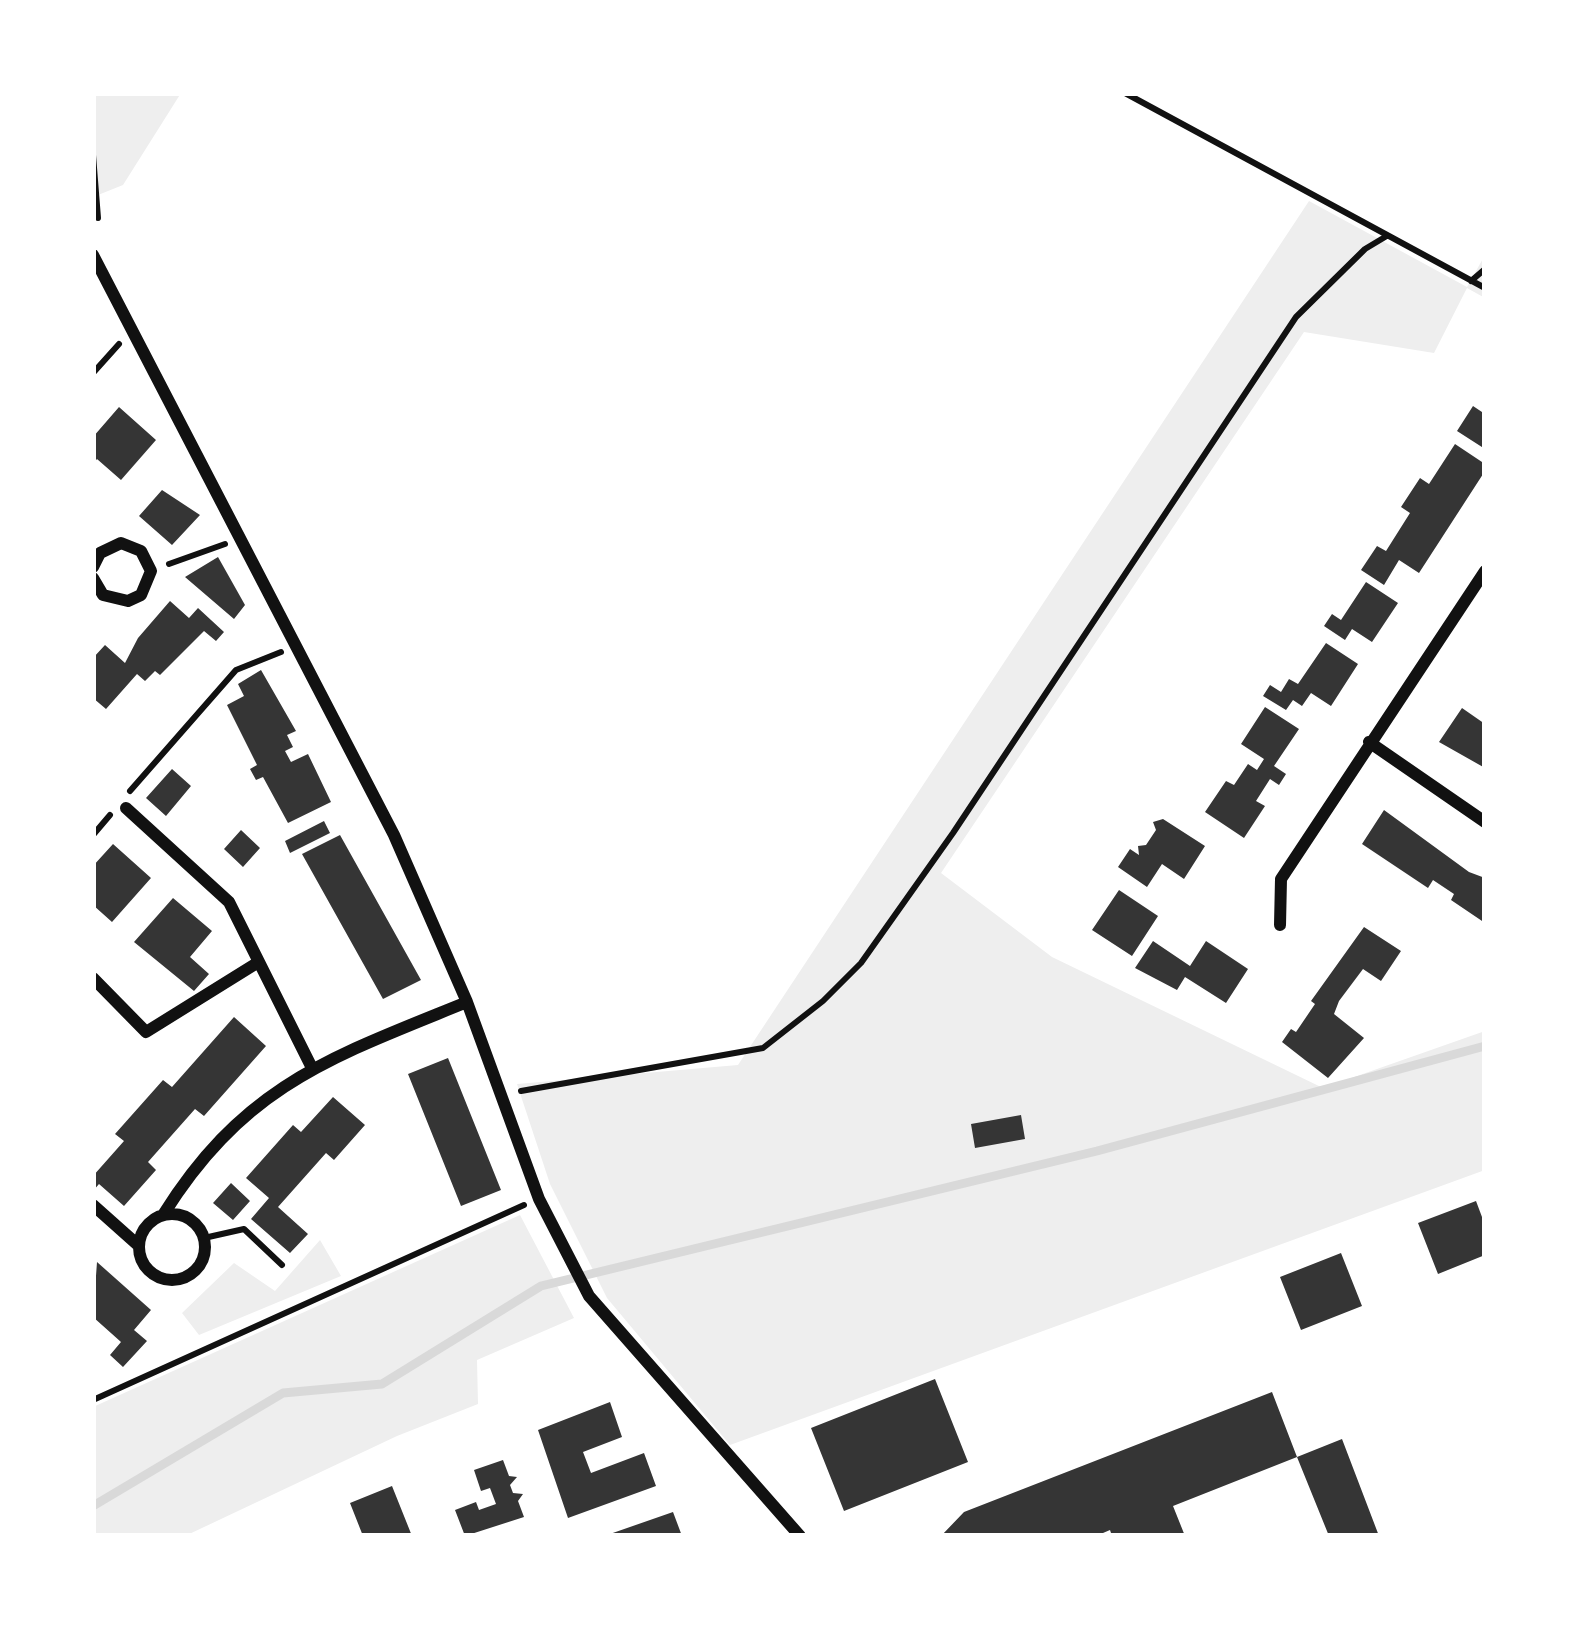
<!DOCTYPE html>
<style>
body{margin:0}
#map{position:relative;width:1578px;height:1629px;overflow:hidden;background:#fff;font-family:Commissioner,sans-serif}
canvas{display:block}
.frame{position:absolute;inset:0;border:96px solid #fff;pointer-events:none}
</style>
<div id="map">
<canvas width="1578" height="1629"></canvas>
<div class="frame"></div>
</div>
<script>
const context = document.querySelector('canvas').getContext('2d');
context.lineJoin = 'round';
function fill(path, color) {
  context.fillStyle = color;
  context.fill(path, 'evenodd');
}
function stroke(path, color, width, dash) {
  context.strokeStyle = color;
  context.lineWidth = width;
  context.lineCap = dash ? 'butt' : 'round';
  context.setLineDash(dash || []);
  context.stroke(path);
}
const green = new Path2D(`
 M93,93H181L123,185L93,197Z
 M1309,201L1467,287L1485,255V298L1467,288L1434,353L1304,332L941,873L1052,957L1323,1088L1485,1031V1170L730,1445L607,1298L550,1184L517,1084L738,1065Z
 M520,1215L574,1318L477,1360L478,1404L397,1436L185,1536H93V1407Z
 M320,1240L341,1276L199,1335L182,1313L234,1263L275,1291Z`);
const stream = new Path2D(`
 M93,1506L283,1393L382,1384L541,1286L1097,1151L1485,1046`);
const building = new Path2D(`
 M1473,406L1482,412L1485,407V449L1457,431Z
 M119,407L156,440L121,480L97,459L93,464V437Z
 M1455,444L1485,464V471L1419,573L1399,560L1384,585L1361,570L1377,546L1386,551L1410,513L1401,507L1420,478L1429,484Z
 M162,490L200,515L172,545L139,516Z
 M218,557L245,605L234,619L185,577Z
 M1366,582L1398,603L1372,642L1352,629L1345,640L1324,626L1332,614L1341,620Z
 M170,601L189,618L198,608L224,632L216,641L204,631L160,675L155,671L145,681L137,674L106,709L93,698V658L105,645L125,663L138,638Z
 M1326,643L1358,664L1331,706L1311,693L1302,706L1293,700L1286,710L1263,696L1270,685L1281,692L1289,679L1298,684Z
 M261,670L296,731L287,735L293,747L285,751L291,762L308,754L331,802L288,823L263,777L256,780L250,769L257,765L227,705L244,696L238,684Z
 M1265,707L1299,729L1274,766L1286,774L1279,785L1270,779L1256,801L1265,806L1244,838L1205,812L1226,781L1234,785L1248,764L1257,770L1264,759L1241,744Z
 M1462,708L1485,724V768L1439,742Z
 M172,769L191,786L166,816L146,798Z
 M1384,810L1469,872L1485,878V923L1451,900L1454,894L1433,880L1428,888L1362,844Z
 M1163,819L1205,846L1184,879L1162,864L1147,887L1118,867L1130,849L1139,855L1138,846L1146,845L1156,830L1153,822Z
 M324,821L330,833L290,853L285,841Z
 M241,830L260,848L243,867L224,849Z
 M340,835L421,980L383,999L302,854Z
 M113,844L151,878L112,922L93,905V866Z
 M1119,890L1158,916L1132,956L1092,930Z
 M173,898L212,931L190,957L209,974L194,991L134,942Z
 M1364,927L1401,951L1381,981L1363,969L1339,1001L1334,1014L1364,1038L1328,1078L1282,1042L1291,1029L1296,1032L1315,1004L1311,1001Z
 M1153,941L1190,966L1206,941L1248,969L1226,1003L1185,977L1177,990L1135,968Z
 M234,1017L266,1046L204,1116L195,1109L148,1162L156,1170L124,1206L99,1184L93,1191V1176L124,1141L115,1134L163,1080L172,1087Z
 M448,1058L501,1190L461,1206L408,1074Z
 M333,1097L365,1125L334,1160L326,1153L278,1207L308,1234L290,1253L251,1219L269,1198L246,1178L293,1125L301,1132Z
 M1021,1115L1025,1139L975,1148L971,1124Z
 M231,1183L250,1201L233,1220L213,1203Z
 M1476,1201L1485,1225V1255L1438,1274L1418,1223Z
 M1341,1253L1362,1306L1301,1330L1280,1277Z
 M97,1262L151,1310L134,1330L147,1341L123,1367L110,1355L121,1342L93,1317Z
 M935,1379L968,1462L844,1511L811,1428Z
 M1272,1392L1297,1457L1173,1506L1185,1536H1112L1110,1530L1096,1536H941L964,1512Z
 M610,1402L622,1437L583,1452L591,1473L644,1453L656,1486L568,1518L538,1430Z
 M1342,1439L1379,1536H1329L1297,1457Z
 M503,1460L509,1476L517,1477L510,1485L513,1493L523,1494L518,1501L524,1517L465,1536L455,1510L476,1502L479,1510L496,1504L490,1488L481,1491L474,1470Z
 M392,1486L412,1536H363L350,1503Z
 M673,1512L682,1536H608L607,1535Z`);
const path = new Path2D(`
 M1125,93L1485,288
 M93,155L98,218
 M1471,281L1485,269
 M93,373L119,344
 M169,564L225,544
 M130,791L236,670L281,652
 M93,835L110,815
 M521,1091L763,1048L823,1001L861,963L953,833L1296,317L1365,249L1385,237
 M93,1400L524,1205`);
const service = new Path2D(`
 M204,1238L244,1229L282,1265`);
const minor = new Path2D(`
 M93,255L394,835L467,1002L539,1199L589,1296L800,1536
 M93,567L100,553L121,543L141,551L151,571L141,595L128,601L103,595L93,578
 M1369,742L1485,822
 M126,808L229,902L311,1066
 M1280,925L1281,879L1485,571
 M93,978L146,1032L257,963
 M93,1205L139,1246
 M139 1247a33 33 0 1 1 66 0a33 33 0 1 1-66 0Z
 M163,1215C245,1084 332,1057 467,1002`);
fill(green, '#eee');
stroke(stream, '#d9d9d9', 9);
fill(building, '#353535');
stroke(path, '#111', 6);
stroke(service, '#111', 6);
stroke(minor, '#111', 12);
</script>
